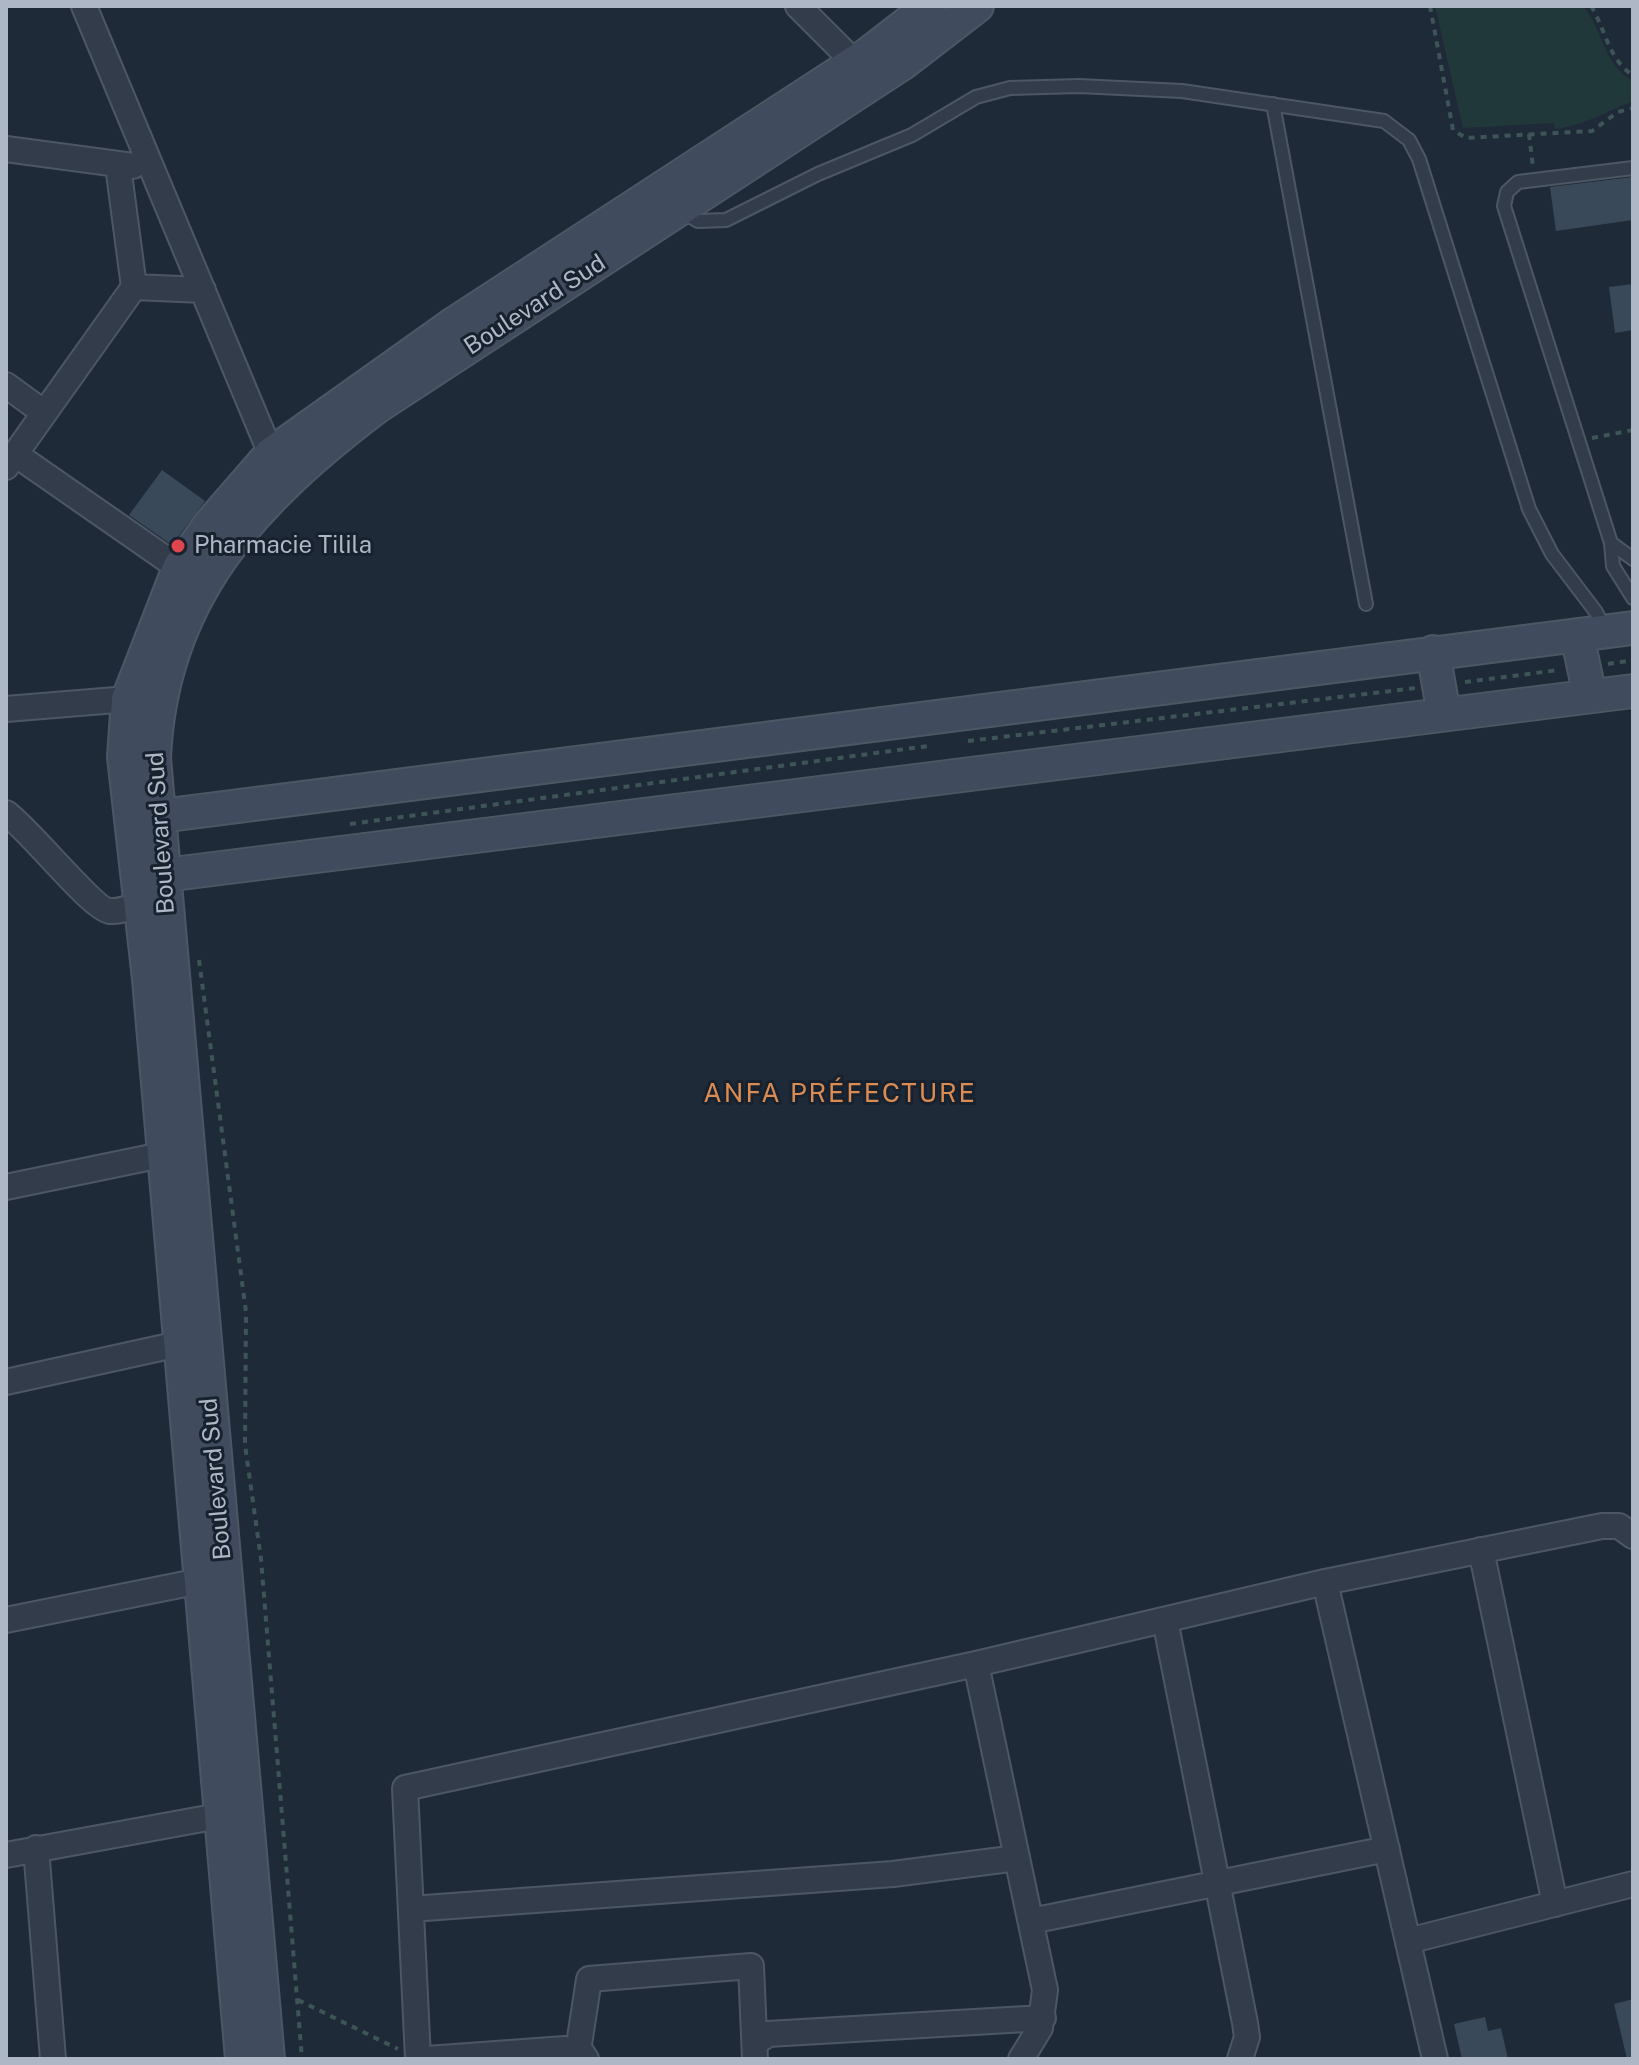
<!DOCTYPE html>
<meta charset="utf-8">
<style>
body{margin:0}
#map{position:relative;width:1639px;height:2065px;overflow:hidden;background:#1f2a39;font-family:"Public Sans",sans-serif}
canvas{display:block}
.frame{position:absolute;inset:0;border:8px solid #adb7c6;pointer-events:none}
</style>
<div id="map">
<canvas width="1639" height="2065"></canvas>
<div class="frame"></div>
</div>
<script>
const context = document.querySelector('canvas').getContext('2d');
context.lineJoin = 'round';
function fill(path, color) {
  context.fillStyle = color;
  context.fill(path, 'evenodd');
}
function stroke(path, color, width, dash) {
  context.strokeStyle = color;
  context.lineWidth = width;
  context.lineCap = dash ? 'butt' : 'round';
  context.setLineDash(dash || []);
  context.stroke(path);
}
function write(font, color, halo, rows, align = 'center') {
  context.font = font + ' "Public Sans",sans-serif';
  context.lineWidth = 6;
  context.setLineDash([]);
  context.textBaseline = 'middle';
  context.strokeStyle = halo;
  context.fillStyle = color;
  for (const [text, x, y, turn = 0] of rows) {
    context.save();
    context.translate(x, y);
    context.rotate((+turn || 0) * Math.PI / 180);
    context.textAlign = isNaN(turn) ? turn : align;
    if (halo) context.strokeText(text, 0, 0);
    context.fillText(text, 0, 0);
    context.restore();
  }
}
const green = new Path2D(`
 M1435,6H1583C1604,31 1603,65 1633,81V102C1604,111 1588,125 1555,129L1554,123L1463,128Z`);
const building = new Path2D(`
 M1633,177V220L1556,231L1550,187Z
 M1633,284V330L1615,333L1609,287Z
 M162,470L205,501L172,545L129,515Z
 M1633,1999V2058L1627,2059L1614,2004Z
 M1485,2017L1488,2031L1501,2028L1508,2059H1462L1454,2024Z`);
const path = new Path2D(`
 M1430,6L1453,130L1466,138L1592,131L1618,112L1633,108
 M1591,6C1605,28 1609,61 1633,75
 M1529,134L1533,167
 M1592,438L1633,430
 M1608,664L1633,660
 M1465,682L1559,670
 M968,741L1416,688
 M350,824L928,746
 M199,960L246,1312L245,1445L261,1559L302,2059
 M298,2000L398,2049`);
const lane = new Path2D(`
 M1273,104L1366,604
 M1633,168L1518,182L1507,192L1504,206L1611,543L1613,566L1633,598
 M681,211L698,221L726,220L818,174L912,135L976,97L1010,88L1079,86L1182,91L1384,121L1409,140L1419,159L1529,509L1552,554L1596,612L1604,628
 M1611,543L1633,559`);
const street = new Path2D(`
 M84,6L271,454L281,467
 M798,6L855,63
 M6,149L133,166
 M134,287L203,290
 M6,385L43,412
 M15,454L179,568
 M6,467L134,287L118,166
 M6,709L128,699
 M6,813C30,830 93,910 110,911C120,912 131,907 141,904
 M6,1187L181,1151
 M6,1382L197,1340
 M1481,1550L1555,1904
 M1325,1582L1435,2059
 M6,1620L215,1578
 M1165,1620L1245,2023L1247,2037L1240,2059
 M976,1664L1045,1990L1040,2028L1021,2059
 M36,1848L53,2059
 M6,1855L235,1813
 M411,1909L893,1874L1017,1858
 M1031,1921L1387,1849
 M1408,1941L1633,1884
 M756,2042L768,2034L1043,2018
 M578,2051L589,1979L751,1966L755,2059
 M418,2059L405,1788L976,1664L1325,1582L1602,1526H1619L1633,1536
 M427,2059L565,2049L582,2053L586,2059`);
const secondary = new Path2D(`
 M1577,635L1590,696
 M1433,652L1444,714
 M137,819L1633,628
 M141,878L1633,691
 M242,2059L149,979L124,757L128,699L179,568L211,523L271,454L455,323L868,54L930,6
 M268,2059L154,758C161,596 255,499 378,406L903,63L977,6`);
const markers = [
 [178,546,8,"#e0444e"]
];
const streetNames = [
 ["Boulevard Sud",535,305,-33],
 ["Boulevard Sud",161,833,-94],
 ["Boulevard Sud",216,1479,-95]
];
const poiNames = [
 ["Pharmacie Tilila",194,546]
];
const neighbourhoodNames = [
 ["ANFA PRÉFECTURE",840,1094]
];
fill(green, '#21383a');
fill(building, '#3a4959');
stroke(lane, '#4d5764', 16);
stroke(street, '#4d5764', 28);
stroke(secondary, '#4d5764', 36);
stroke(path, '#3e5558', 4, [6, 6]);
stroke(lane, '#323c4a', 12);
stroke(street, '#323c4a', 24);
stroke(secondary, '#404b5d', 32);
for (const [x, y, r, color] of markers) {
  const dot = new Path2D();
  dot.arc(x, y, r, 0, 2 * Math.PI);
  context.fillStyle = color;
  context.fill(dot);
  stroke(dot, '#18212e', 3);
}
write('24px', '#adb7c6', '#18212e', streetNames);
write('24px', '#adb7c6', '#18212e', poiNames, 'left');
context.letterSpacing = '2px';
write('26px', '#db8c53', '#18212e', neighbourhoodNames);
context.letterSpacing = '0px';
</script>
